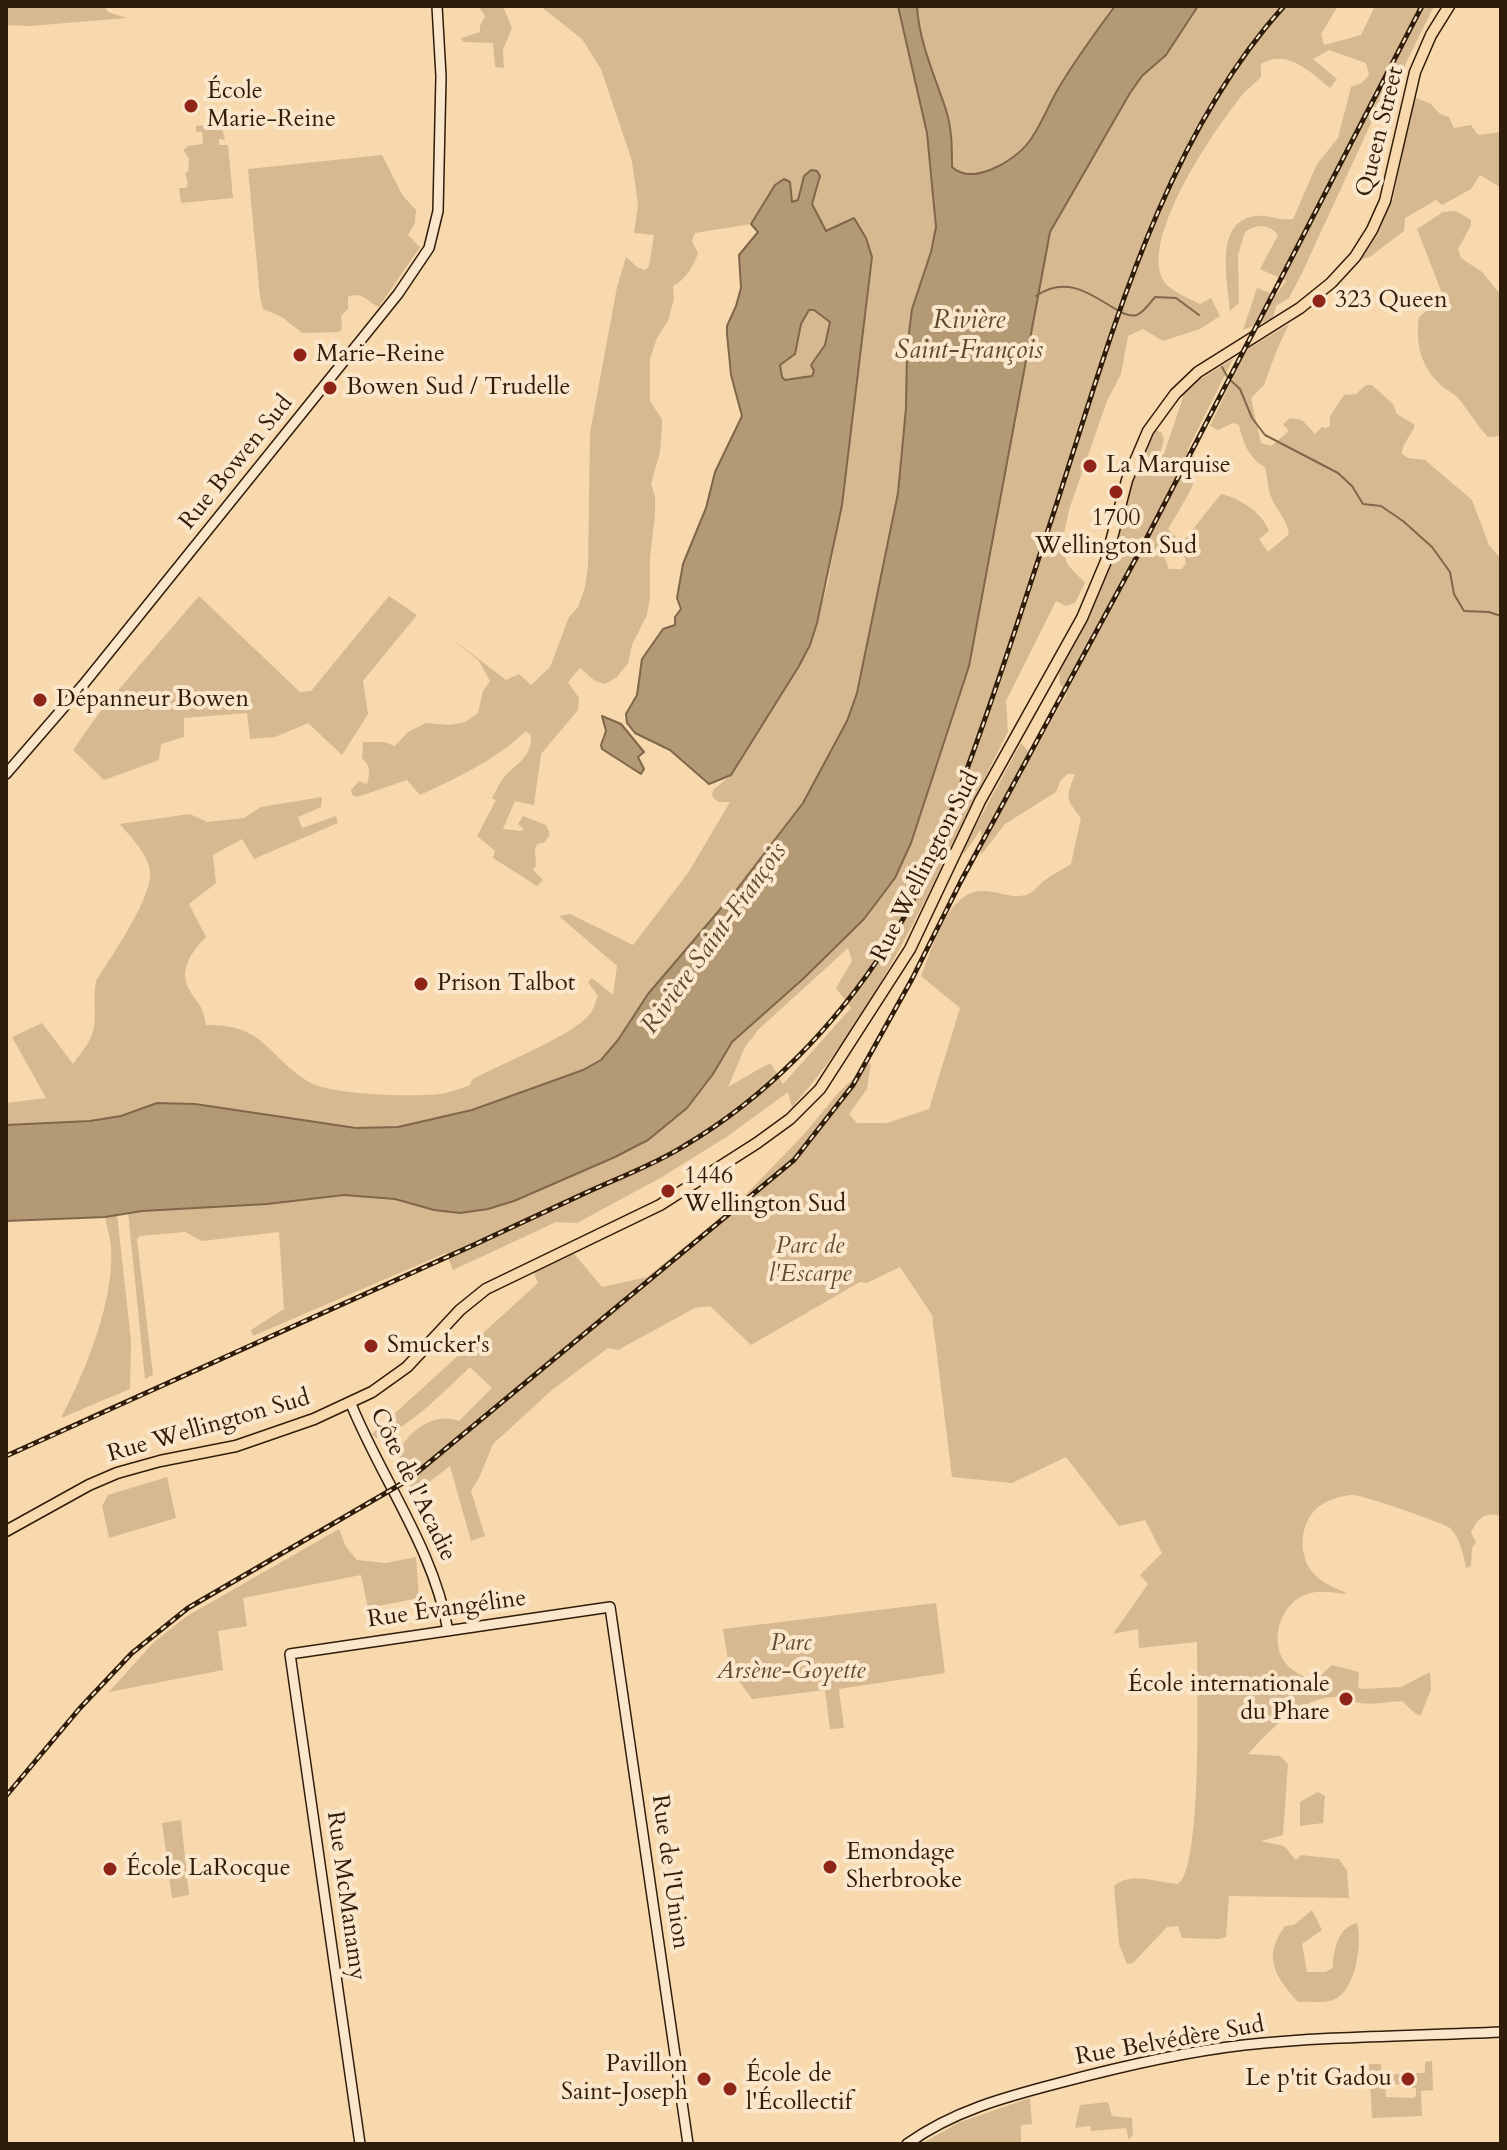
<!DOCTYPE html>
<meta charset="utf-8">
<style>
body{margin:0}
#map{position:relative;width:1507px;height:2150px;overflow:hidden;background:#f8d9ad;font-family:Cardo,serif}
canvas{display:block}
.frame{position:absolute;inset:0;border:8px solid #2f1c09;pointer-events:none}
</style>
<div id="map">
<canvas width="1507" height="2150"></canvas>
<div class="frame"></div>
</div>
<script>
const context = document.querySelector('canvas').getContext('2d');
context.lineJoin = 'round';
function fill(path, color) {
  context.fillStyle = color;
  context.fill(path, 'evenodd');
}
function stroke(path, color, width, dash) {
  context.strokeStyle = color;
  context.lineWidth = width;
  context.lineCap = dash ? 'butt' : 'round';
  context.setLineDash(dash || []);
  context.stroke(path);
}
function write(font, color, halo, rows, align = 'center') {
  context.font = font + ' Cardo,serif';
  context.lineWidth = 8;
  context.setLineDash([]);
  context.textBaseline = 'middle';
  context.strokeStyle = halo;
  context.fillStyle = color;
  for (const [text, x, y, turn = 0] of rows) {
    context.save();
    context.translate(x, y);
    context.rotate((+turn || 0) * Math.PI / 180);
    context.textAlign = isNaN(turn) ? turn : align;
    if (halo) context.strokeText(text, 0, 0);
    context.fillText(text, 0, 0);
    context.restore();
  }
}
const green = new Path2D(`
 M6,6H104L108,12L127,18L30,26L6,25Z
 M478,6H503L512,28L503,50L504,68L495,67L493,43L463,42L461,38L480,32V26L485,16Z
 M540,6H898L927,133L936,227L907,349L906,408L898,493L857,693L847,721L803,803L734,893L648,994L618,1039L601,1060L583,1070L472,1110L398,1127L356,1128L195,1104L157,1103L121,1116L90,1121L6,1125V1103L46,1098L12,1037L42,1023L73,1064C79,1055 88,1045 92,1035C98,1018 92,999 96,981C111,957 153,897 150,871C147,852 131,838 120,824L190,814L207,822L244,818L261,807L322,797L321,807L298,817L302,828L336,816L338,823L254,859L242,839L213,855L216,883L189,904L206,937C193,950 178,969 189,989C198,1006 202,1002 206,1025C267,1024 267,1058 311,1083C333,1095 421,1098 446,1093C454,1091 462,1088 470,1085L472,1080C501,1063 571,1037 590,1014C594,1009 595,1002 598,996L588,982L592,978L613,995L617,966L559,916L570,914L633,945L688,873L730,802H718L712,796L713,790L731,775L799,666L810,645L817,623L828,582L846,476L870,277L826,231L812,204L820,177L817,171L811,170L801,185L798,200L791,202L790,182L784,179L775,185L751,224L695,233L692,241L698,253C694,266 685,280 673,286L674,299L668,321L657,338L650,359V401L662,419V427L660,452L651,484L655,496V515L650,558V597L647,615L632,645L628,663L617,677L605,684L595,681L580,668L568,682L579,698L578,710L541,754L534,805L515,801L503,829L522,831L524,829L518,824L523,816L546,825L550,834L545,842L537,844L535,850L536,866L533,870L543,880L537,886L493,858L495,851L477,836L496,800L492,798C496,792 498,785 502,780C514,764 532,759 531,736L526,731C495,760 459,777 420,795L407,780L357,797L352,795L351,790L359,781L367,784C370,772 371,766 362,758L363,742H384L395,746L408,732L426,723L450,725L465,722L478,713L483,691L490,681L479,661L451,638L506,680L519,674L531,685L550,667L569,617L578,607L585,587L588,566L590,433L617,287L626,257L637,267L645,270L649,266L654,235L634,233L638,206L632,161L601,69L582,39Z
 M917,6H1115C1096,31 1078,57 1061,83C1049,102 1042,126 1028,143C1013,162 972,186 952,167C952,148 952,129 946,110C935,76 919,43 917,6Z
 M1198,6H1338L1321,34L1324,45L1361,35L1375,6H1434L1406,63L1395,100L1382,106L1373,119L1302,273L1289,298L1276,306L1273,318L1243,330L1257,288L1276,295L1286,281L1260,269L1278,235C1268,223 1257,224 1245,232L1238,255L1239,303L1230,311C1228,282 1213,222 1255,216C1268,214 1280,221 1293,219L1317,164L1338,138L1351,87L1362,83L1369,75L1366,63L1329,50L1313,59L1337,79L1330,88C1310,72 1287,48 1261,64V77C1254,84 1245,91 1239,99C1215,129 1131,250 1168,286C1176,293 1190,299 1200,304L1211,298L1220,316L1200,329L1163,341L1143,329L1128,336L1121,374L1107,401L1069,510L1061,548L1068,565L1085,583L1075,603L1066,606L1056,601L1006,701L1008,732C942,859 889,999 792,1107L788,1092L728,1136L662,1177L577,1223L556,1222L453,1270L446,1253L253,1336L251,1330L284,1309L279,1232L202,1241L185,1232L140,1236L137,1239L153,1375L145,1379L128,1212L267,1204L344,1195L395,1199L434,1210L460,1213L488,1209L713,1074L732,1042L803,979L895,878L911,843L969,666L1050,232L1130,93L1142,76L1166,55ZM848,948L852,961L836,988L851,1008L783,1084L771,1064L766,1065L728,1087L745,1047L759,1029Z
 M1414,97L1431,104L1440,114L1449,117L1454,128L1471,125L1478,135L1501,132V188L1480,175L1471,189L1442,205L1436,200L1405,218L1404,231L1371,256L1359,261L1378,234L1393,199Z
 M217,124L218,131L222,127L225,140L219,139V145H228L233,198L181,203L179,188H186L188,184L185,173L188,172L189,159L183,149L187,148V146L203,144L202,132H196V126Z
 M382,155L403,196L416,210L415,223L408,235L420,247L379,307C368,303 363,291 348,297V309L341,316L342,328L339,332L302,333L282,317L263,309L260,297L248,169Z
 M1456,211L1471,220V225L1458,249L1461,258L1482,272L1501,295V436L1488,437C1476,425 1468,409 1457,397C1452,392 1446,390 1442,386C1421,368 1415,343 1419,317L1443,296L1417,229L1443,212Z
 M809,310H814L830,322L825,345L811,365L814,371L812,376L785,380L782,377L780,365L795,354L801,324Z
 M1289,324L1276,352L1264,385L1251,398L1261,443L1271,446L1289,431L1283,424L1290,418L1302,420L1315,434L1322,427L1326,428L1330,426V416L1344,395L1356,394L1366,385H1372L1393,404L1397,414L1415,425C1412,436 1402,442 1402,454L1408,458L1425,460L1472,500L1489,545L1501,559V1516C1485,1511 1477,1518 1471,1533L1476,1542L1472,1548L1471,1566L1466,1568C1463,1554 1460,1538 1450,1528C1444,1523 1358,1493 1351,1495C1341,1496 1330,1499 1321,1505C1299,1520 1296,1557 1316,1576C1324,1584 1338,1589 1348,1594C1335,1593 1317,1589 1304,1595C1280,1606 1270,1639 1284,1661C1290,1670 1300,1674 1309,1680L1318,1678L1332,1665L1359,1672L1358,1687L1362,1689L1401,1687L1430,1672L1431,1689L1421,1715L1416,1714L1402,1701C1388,1702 1373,1705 1359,1703C1353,1702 1347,1698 1341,1697C1304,1694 1270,1730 1248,1754L1280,1756L1288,1764L1283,1835L1261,1841L1284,1846L1296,1860L1301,1855L1339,1859L1347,1871L1349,1898L1229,1896L1226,1937L1219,1939L1182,1938L1178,1926L1167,1927L1133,1963L1127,1964L1119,1944L1114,1886C1132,1871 1157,1883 1178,1884C1203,1867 1197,1680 1197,1642L1139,1648L1138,1629L1113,1634L1148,1584L1140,1575L1162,1553L1145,1520L1119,1526L1066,1457L1012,1483L952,1477L932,1315L900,1267L867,1283L860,1282L751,1345L710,1306L695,1308L618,1350L608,1348L552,1390L493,1444L479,1478L471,1491L485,1536L471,1541L450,1466L412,1495L397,1454C408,1432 433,1411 459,1421L492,1388L470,1367C451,1385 400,1437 376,1438L372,1434L538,1283L532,1268L571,1250L602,1287L647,1277L733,1208L806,1132L837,1094L871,1062L867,1089L849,1114L857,1123H887L929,1109L960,1008L921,976C932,950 948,889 983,891C998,891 1011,899 1026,895C1035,892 1038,885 1045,880C1053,874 1063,869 1071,864L1081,818C1066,798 1065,799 1075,774H1068L1061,780L1056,792L1005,824L981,855V829L964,854L963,849L1021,743L1032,755L1067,693L1060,684L1059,673L1100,592L1134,478L1155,430L1161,432L1164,439L1160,455L1164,454L1184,394L1202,378L1233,359L1187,451C1192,454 1197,458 1198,465C1199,481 1176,515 1168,529L1176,537L1175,542L1164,556L1169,569H1182L1186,563L1181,544L1221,494C1239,498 1262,512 1269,531L1259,539L1268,552L1289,534C1287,520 1278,512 1272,499C1267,488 1268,478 1265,467C1249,459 1242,440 1239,425L1233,423L1218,430L1210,426L1246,350Z
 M199,596L300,692L311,691L389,596L417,615L363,681L368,714L342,755L308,723L275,737L250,739L247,713L184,718V737L161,744L159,760L104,780L73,750L102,709Z
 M117,1214L131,1341L130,1389L61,1418C85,1372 115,1300 111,1247C110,1237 107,1227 105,1217Z
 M167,1477L176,1518L109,1538L102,1506L108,1495Z
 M339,1529L346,1547L357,1560L386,1563L416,1557L419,1598L368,1608L361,1575L243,1598L247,1626L218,1631L223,1670L109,1692L154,1642L187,1616Z
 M936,1603L945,1673L839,1689L844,1728L830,1729L825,1690L752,1699L729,1667L723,1629Z
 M1318,1792L1325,1796L1323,1823L1300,1826V1802Z
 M181,1820L189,1895L172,1898L162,1823Z
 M1312,1910L1322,1930L1302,1944L1307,1972H1325L1333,1968C1333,1951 1338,1927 1357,1923C1363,1944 1355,1996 1330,2001C1320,2003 1308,2001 1298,2002C1275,1976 1262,1958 1285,1926L1294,1925Z
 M1432,2061L1433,2090L1421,2091L1422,2116L1372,2118L1369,2064H1381L1382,2075L1402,2074L1403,2084L1385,2085L1386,2097L1413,2098L1416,2096V2088H1409V2083L1414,2082V2073H1425V2062Z
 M1030,2098L1032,2124L1021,2125V2144H921L960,2122Z
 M1108,2102L1112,2116L1132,2118L1133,2134L1129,2140L1126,2128L1091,2131L1090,2126L1075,2128L1080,2105Z`);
const water = new Path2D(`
 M898,6H917C919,43 935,76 946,110C952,129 952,148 952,167C972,186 1013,162 1028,143C1040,128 1048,106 1058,89C1075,60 1095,33 1115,6H1198L1166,55L1142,76L1130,93L1050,232L969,666L911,843L895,878L864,919L803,979L732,1042L713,1074L687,1108L648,1140L615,1157L514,1201L488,1209L460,1213L434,1210L395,1199L344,1195L267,1204L142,1211L105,1217L6,1221V1125L90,1121L121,1116L157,1103L195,1104L356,1128L398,1127L472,1110L583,1070L601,1060L618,1040L648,994L734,893L803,803L847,721L857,693L898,493L906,408L907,349L912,309L931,252L936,227L927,133Z
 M811,170L817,171L820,176L812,204L826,231L854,218L866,238L872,257L842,505L817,623L810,645L799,666L731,775L709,784L670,750L635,733L627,723L626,714L637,695L642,659L663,629L675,625V617L681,609L677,598L683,564L706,508L715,472L742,416L731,375L727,334V326L736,306L741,288L739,255L758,232L751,224L775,185L784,179L790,182L792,202L798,200L804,176ZM809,310H814L830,322L825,345L811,365L814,371L812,376L785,380L782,377L780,365L795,354L801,324Z
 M602,716L621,724L644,752L638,757L644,769L641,774L602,749L601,745L606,731Z`);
const stream = new Path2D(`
 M1036,296C1080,265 1115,322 1137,315C1144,312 1150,303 1155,297L1176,298L1199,315
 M1222,367L1228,378L1240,389L1252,418L1265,435L1338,473L1352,486L1363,504L1381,506L1403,521L1432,547L1450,572L1454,594L1464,611L1489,612L1501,616`);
const secondary = new Path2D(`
 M6,774L83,685L398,294L429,248L438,211L441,76L437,6
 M351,1404C382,1480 434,1549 448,1631
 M360,2144L290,1654L610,1607L688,2144
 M907,2144C953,2111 1005,2097 1059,2083C1119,2067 1183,2052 1244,2045C1329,2036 1416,2036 1501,2032`);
const primary = new Path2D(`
 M6,1531L89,1485L117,1473L160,1461L236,1446L314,1419L372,1392L407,1367L460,1310L486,1289L660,1205L757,1143L790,1119L820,1089L910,949L980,801L1082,618L1106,561L1127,480L1148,431L1175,394L1198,372L1300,308L1331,283L1355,257L1372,230L1385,201L1415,72L1431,35L1449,6`);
const rail = new Path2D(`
 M6,1456C126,1403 245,1347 365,1294C437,1262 509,1229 581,1195C615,1179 652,1166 684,1146C767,1097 836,1025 888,944C920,895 941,840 961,785C993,701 1020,615 1048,530C1107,353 1157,147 1284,6
 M6,1796L80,1708L132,1653L188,1608L408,1480L794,1160L853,1085L912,979L961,881L1141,549L1422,6`);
const markers = [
 [191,106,8,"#8f2418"],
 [1319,301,8,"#8f2418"],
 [300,355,8,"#8f2418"],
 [330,388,8,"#8f2418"],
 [1090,466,8,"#8f2418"],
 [1116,492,8,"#8f2418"],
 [40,700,8,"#8f2418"],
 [421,984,8,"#8f2418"],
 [668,1191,8,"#8f2418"],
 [371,1346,8,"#8f2418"],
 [1346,1699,8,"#8f2418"],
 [830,1867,8,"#8f2418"],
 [110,1869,8,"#8f2418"],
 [704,2079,8,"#8f2418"],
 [1408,2079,8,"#8f2418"],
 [730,2089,8,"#8f2418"]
];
const poiNames = [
 ["École",207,92],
 ["Marie-Reine",207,120],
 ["323 Queen",1335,301],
 ["Marie-Reine",316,355],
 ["Bowen Sud / Trudelle",346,388],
 ["La Marquise",1106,466],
 ["1700",1116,519,"center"],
 ["Wellington Sud",1116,547,"center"],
 ["Dépanneur Bowen",56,700],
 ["Prison Talbot",437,984],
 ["1446",684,1177],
 ["Wellington Sud",684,1205],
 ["Smucker's",387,1346],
 ["École internationale",1330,1685,"right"],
 ["du Phare",1330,1713,"right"],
 ["Emondage",846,1853],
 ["Sherbrooke",846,1881],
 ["École LaRocque",126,1869],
 ["Pavillon",688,2065,"right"],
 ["Saint-Joseph",688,2093,"right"],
 ["École de",746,2075],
 ["l'Écollectif",746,2103],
 ["Le p'tit Gadou",1392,2079,"right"]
];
const streetNames = [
 ["Queen Street",1381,132,-76],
 ["Rue Bowen Sud",237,463,-51],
 ["Rue Wellington Sud",926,867,-63],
 ["Rue Wellington Sud",209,1427,-16],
 ["Côte de l'Acadie",412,1485,64],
 ["Rue Évangéline",447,1610,-8],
 ["Rue de l'Union",669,1872,82],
 ["Rue McManamy",345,1896,82],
 ["Rue Belvédère Sud",1170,2042,-10]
];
const parkNames = [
 ["Parc de",810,1247],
 ["l'Escarpe",810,1275],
 ["Parc",791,1644],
 ["Arsène-Goyette",791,1672]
];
const waterNames = [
 ["Rivière",969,322],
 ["Saint-François",969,352],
 ["Rivière Saint-François",715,939,-54]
];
fill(green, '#d6b991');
fill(water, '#b49975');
stroke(water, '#7f674a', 2);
stroke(stream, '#7f674a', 2);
stroke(secondary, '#2f1c09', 12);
stroke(primary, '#2f1c09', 13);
stroke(secondary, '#fae6ca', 9);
stroke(primary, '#f8d9ad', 10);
stroke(rail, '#2f1c09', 5);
stroke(rail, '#fae6ca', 2, [6]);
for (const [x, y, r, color] of markers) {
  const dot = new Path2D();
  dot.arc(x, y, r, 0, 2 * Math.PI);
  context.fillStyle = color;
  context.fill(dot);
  stroke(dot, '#fae6ca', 3);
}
write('24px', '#2f1c09', '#fae6ca', poiNames, 'left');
write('24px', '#2f1c09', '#fae6ca', streetNames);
write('italic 24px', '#614b32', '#fae6ca', parkNames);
write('italic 26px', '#5e482f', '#fae6ca', waterNames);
</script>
